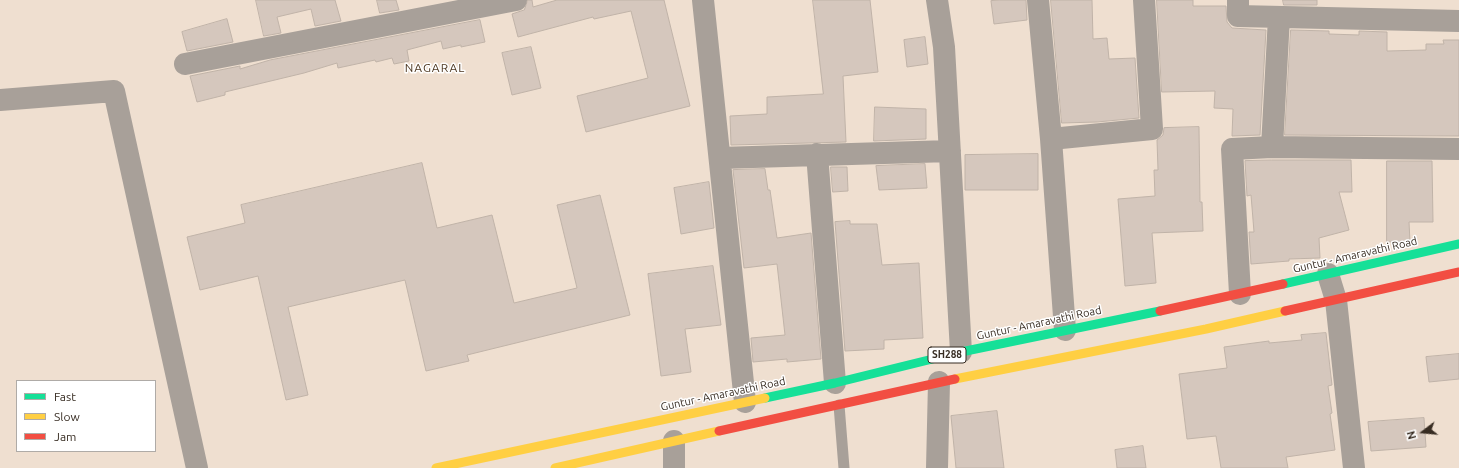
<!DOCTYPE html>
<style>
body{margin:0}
#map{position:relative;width:1459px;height:468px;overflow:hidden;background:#efdfd0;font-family:Ubuntu,sans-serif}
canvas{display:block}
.legend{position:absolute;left:16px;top:380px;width:140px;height:72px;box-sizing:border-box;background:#fff;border:1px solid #afaba7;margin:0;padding:5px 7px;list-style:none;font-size:12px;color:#372c22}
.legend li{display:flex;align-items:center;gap:8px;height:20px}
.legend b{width:20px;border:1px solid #afaba7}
.north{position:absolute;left:1403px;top:412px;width:40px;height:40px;-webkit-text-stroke:3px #fff;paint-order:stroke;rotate:254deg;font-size:11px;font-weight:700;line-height:16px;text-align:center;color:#372c22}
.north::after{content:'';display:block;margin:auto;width:14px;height:18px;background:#372c22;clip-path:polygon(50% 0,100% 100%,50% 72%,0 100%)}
</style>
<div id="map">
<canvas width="1459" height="468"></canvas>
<ul class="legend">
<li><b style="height:5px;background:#16e098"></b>Fast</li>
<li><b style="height:5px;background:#ffcf43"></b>Slow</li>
<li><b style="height:5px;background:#f24e42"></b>Jam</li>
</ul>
<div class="north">N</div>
</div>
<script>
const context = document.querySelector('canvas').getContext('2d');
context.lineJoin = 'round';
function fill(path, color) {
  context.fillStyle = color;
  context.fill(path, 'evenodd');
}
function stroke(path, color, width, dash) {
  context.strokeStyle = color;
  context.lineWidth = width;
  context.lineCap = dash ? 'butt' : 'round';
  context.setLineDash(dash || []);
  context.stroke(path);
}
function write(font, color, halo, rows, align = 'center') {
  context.font = font + ' Ubuntu,sans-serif';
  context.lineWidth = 3;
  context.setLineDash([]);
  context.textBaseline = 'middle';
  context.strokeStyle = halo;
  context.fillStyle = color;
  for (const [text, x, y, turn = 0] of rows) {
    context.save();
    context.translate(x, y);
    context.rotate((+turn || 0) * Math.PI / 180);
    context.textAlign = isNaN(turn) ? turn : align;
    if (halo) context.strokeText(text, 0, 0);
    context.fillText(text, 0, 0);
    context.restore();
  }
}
const building = new Path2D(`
 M256,0H335L341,21L315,26L311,9L277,17L281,33L264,36Z
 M377,0H396L399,10L380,13Z
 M528,0H532L533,7L557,0H664L690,106L586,132L577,96L648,78L631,11L594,19L593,17L518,37L512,14L524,10Z
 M813,0H870L878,72L843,76L846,142L731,145L730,116L767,114V97L823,94Z
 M1000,0H1026L1027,20L994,24L991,1Z
 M1051,0H1092L1093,39L1107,38L1109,59L1135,58L1139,118L1097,122L1062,123Z
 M1157,0H1193V6H1226L1227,22L1232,28L1266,30L1260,135L1232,136L1233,109L1214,108L1215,91L1162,92Z
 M1283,0H1317V5H1284Z
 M227,19L233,42L187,51L182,32Z
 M480,20L485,42L461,47V45L443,49L441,41L407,50L409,61L394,64L392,58L376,62L375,60L338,68L337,63L304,73L225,92V95L197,102L190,76L240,66V69L270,60Z
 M1291,30L1329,31V34L1359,35V31L1387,32V51L1426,50V44H1444L1443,40H1459V136L1285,135Z
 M925,37L928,64L907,67L904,40Z
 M531,47L541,88L512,95L502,53Z
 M875,107L926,109V139L874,141Z
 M1199,127L1200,202H1202L1203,231L1152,233L1156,283L1125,286L1118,199L1155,196L1154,170H1158L1157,140L1163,135L1164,128Z
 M1038,154V190H965V155Z
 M1272,160H1351L1352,192H1339L1349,230L1319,238L1320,258L1289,259V261L1251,264L1249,232H1254L1251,195L1247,196L1245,161Z
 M1387,161H1432L1433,222H1409L1410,242H1387Z
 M422,163L437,228L492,215L514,303L577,288L557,205L600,195L630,315L467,355L469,361L426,371L405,280L288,307L308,395L286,400L258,276L200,290L187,237L245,223L241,205Z
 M925,164L927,188L879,190L876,166Z
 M831,167H847L848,191L833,192Z
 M765,169L768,190H770L777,238L811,233L821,359L787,362V359L753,362L751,338L785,335L777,264L744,268L733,170Z
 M709,182L714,228L681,234L674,188Z
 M850,221V224H877L882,265L919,263L923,338L884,340V349L845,351L835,222Z
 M713,266L721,325L685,329L691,372L661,376L648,274Z
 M1326,333L1332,385L1328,386L1332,413L1330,414L1335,450L1286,457L1288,468H1221L1216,436L1187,439L1179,374L1227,368L1224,347L1269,341V343L1302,340L1301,335Z
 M1459,354V379L1429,382L1426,357Z
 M997,411L1004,468H956L951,416Z
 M1424,418L1426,447L1371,451L1368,422Z
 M1143,446L1146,468H1117L1115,450Z`);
const lane = new Path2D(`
 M839,405L844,468`);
const street = new Path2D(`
 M703,0L745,402
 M937,0L944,47L961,352
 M1038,0L1051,139L1065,330
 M1238,0V16L1459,21
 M185,64L516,0
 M0,100L114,91L197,468
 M1051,139L1152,129L1144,0
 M1272,147L1279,17
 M817,154L835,383
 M720,158L950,151
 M1328,274L1336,300L1354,468
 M1240,294L1232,149L1272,147L1459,149
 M674,441V468
 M937,468L939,382`);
const fast = new Path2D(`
 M1283,284L1459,244
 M765,398L835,383L961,352L1160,311`);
const slow = new Path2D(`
 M955,379L1206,329L1285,311
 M436,468L765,398
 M555,468L719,431`);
const jam = new Path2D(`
 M1160,311L1283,284
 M1285,311L1459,272
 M719,431L955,379`);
const shields = [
 [947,355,38]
];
const shieldNames = [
 ["SH288",947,355]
];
const streetNames = [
 ["Guntur - Amaravathi Road",1355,255,-13],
 ["Guntur - Amaravathi Road",1039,323,-12],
 ["Guntur - Amaravathi Road",723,394,-12]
];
const neighbourhoodNames = [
 ["NAGARAL",435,68]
];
fill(building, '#d5c7bd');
stroke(building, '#c0b3a8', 1);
stroke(lane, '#a8a099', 11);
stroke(street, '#a8a099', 22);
stroke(fast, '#16e098', 9);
stroke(slow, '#ffcf43', 9);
stroke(jam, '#f24e42', 9);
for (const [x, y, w] of shields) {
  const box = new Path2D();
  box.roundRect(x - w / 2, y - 8, w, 16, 3);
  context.fillStyle = '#fff';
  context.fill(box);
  stroke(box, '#372c22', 1);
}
write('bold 10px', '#372c22', null, shieldNames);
write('11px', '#372c22', '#fff', streetNames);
context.letterSpacing = '1px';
write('12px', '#4c361f', '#fff', neighbourhoodNames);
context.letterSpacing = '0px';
</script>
